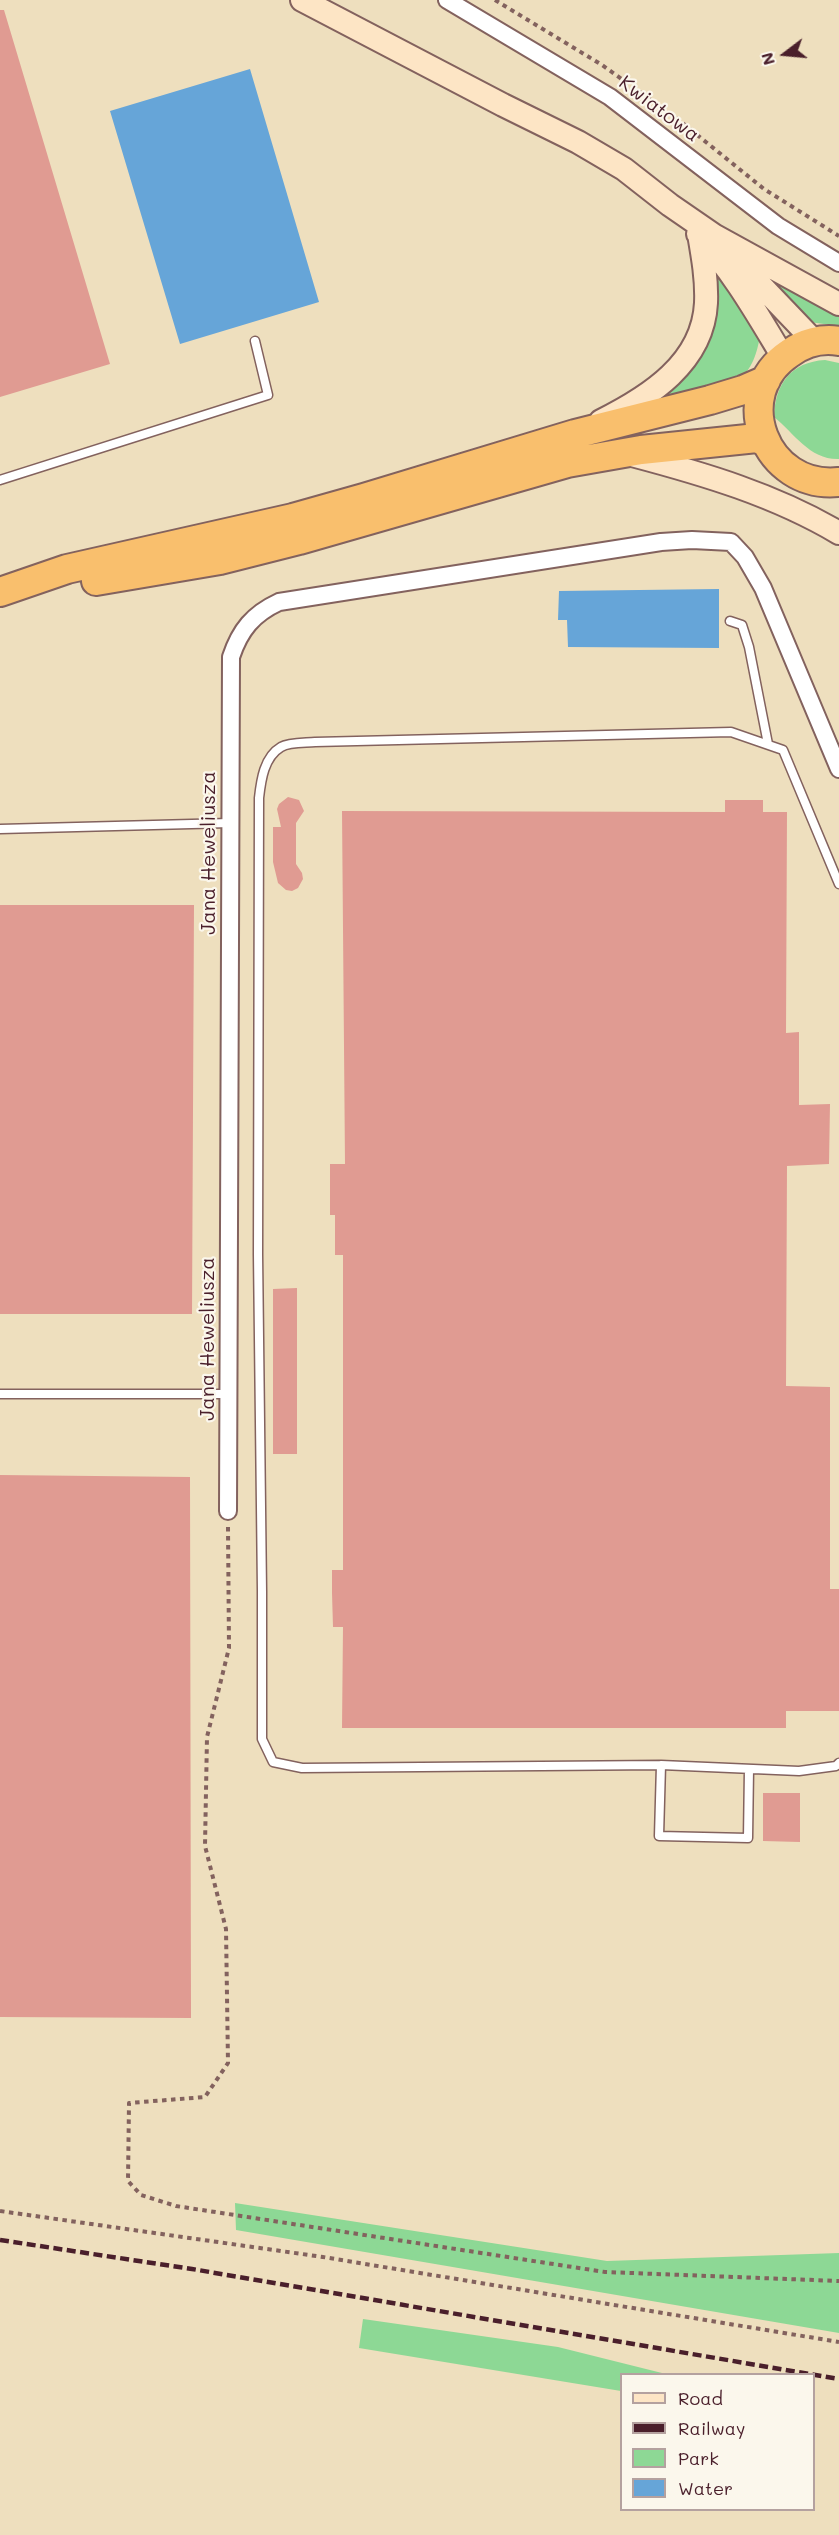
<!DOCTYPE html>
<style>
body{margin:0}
#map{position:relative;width:839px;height:2535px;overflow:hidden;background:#eedfbe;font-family:Mali,sans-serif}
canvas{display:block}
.legend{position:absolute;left:620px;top:2373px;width:195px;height:138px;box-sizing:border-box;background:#fbf7ec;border:2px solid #b4a19f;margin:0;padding:8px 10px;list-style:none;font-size:18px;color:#4a1f2b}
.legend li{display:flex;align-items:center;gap:12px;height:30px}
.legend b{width:30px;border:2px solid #b4a19f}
.north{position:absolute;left:755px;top:24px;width:60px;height:60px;-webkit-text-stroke:4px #fbf7ec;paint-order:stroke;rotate:254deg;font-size:16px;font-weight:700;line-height:24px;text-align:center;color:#4a1f2b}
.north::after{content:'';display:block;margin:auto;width:21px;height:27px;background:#4a1f2b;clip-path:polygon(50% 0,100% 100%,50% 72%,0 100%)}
</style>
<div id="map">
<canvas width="839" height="2535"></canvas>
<ul class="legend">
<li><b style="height:8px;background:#fde5c5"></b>Road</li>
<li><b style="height:8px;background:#4a1f2b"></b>Railway</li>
<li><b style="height:16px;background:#8dd895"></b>Park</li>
<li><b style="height:16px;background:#66a5d8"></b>Water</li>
</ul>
<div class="north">N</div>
</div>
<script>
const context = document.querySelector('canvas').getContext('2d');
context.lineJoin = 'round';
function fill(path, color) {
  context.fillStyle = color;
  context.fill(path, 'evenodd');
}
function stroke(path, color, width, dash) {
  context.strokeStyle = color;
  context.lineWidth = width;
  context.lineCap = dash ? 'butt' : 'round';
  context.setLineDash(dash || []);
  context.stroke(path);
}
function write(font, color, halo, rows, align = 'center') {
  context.font = font + ' Mali,sans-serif';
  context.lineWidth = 4.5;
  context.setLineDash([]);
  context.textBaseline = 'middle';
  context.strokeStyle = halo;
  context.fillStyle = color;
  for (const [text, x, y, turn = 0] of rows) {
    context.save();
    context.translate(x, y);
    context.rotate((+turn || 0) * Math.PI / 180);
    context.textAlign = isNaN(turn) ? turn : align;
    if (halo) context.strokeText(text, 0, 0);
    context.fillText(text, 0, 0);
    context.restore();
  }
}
const green = new Path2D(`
 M712,261L760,335C758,350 752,372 737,380C723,388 682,393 664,397L694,366L704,349Z
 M758,267L839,309V326L809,322Z
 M825,360L839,363V459C810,460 795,434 774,417C775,384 791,362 825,360Z
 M235,2203L607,2261L839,2253V2333L236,2230Z
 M363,2319L558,2347L666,2374H622L621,2391L359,2348Z`);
const water = new Path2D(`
 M250,69L319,302L180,344L110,111Z
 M719,589V648L568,647L567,620H558L559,591Z`);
const building = new Path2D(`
 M0,10H4L110,364L0,397Z
 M288,797L299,800L304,811L296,823V864L302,873L303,879L298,888L292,891L286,890L278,883L273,862V827H281L277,809L279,804Z
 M725,800H763V812H787L786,1033L799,1032V1105L830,1104L829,1164L787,1166L786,1386L830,1387V1589H839V1711H786V1728H342L343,1627H333L332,1593V1570H343V1255H335V1215H330V1164H345L342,811L725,812Z
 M0,905H194L192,1314H0Z
 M297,1288V1454H273V1289Z
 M0,1475L190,1477L191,2018L0,2017Z
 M763,1793H800V1842L763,1841Z`);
const path = new Path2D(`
 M495,0L602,65L675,117L764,189L839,236
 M228,1527L229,1648L207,1737L205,1846L226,1929L228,2063L205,2097L129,2103L128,2181L141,2195L176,2206L605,2272L839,2281
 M0,2211L323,2257L839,2342`);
const lane = new Path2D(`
 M0,480L268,395L255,341
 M730,621L742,625L749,647L768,744
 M0,829L230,823
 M839,884L783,750L731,732L315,742C305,743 289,742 281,747C264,757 261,780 259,798L258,1254L262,1591V1739L273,1762L302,1768L661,1765L799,1771L836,1766L839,1763
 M0,1394H228
 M661,1765L659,1836L748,1838L749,1769`);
const street = new Path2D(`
 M447,0L610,97L778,226L839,263
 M228,1511L231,657C240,630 253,614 279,602L661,542L692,540L731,542L745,557L763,588L839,769`);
const secondary = new Path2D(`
 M302,0L503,105L578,142L624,169L670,205L715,236L839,304
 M698,234C733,271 757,314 783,357
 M729,252L815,342
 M601,421C649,397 703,363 706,303C707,280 703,257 699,234
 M632,455C704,474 775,495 839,533`);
const highway = new Path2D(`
 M839,341C822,338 804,343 790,353C728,394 765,490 839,482
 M96,581L220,560L299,540L567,463L641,450L757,438L765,442
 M0,592L67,569L293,518L364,498L575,434L710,400L743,390L766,380`);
const rail = new Path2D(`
 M0,2240L192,2269L839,2379`);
const streetNames = [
 ["Kwiatowa",659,109,37],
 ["Jana Heweliusza",209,853,-90],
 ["Jana Heweliusza",208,1339,-90]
];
fill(green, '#8dd895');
fill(water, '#66a5d8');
fill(building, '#e09b92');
stroke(lane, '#83625e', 11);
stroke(street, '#83625e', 20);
stroke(secondary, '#83625e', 26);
stroke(highway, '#83625e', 32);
stroke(path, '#83625e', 4, [4.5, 4.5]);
stroke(lane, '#fff', 8);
stroke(street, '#fff', 16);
stroke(secondary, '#fde5c5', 22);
stroke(highway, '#f9bf6d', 28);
stroke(rail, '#4a1f2b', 4.5, [9, 4.5]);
write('20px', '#4a1f2b', '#fbf7ec', streetNames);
</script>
